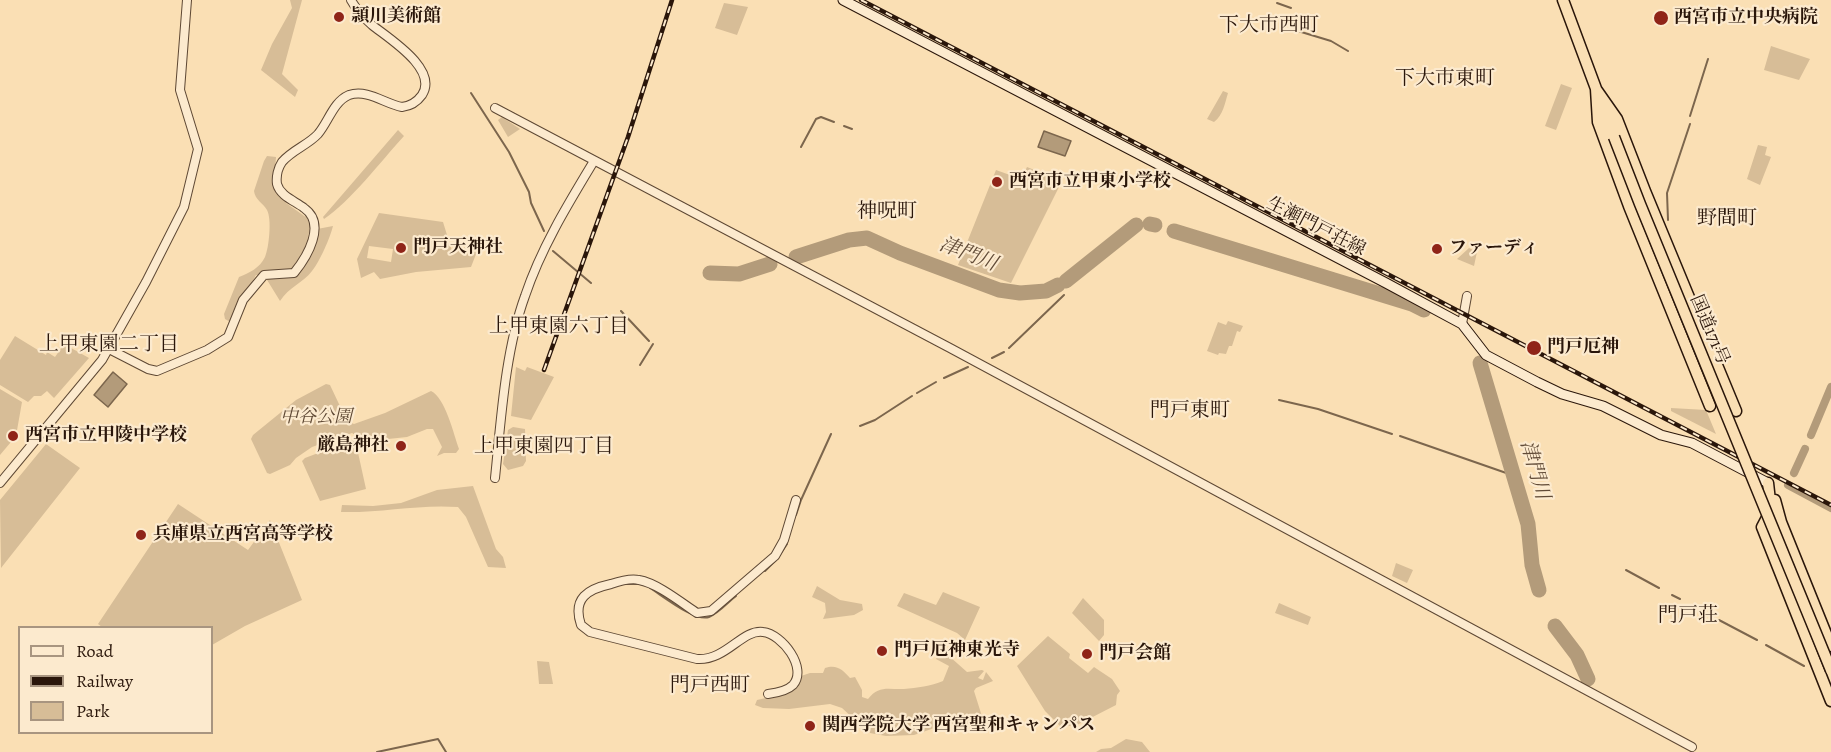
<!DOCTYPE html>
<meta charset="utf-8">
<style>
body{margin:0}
#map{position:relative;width:1831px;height:752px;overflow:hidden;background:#fadfb4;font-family:Alegreya,serif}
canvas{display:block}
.legend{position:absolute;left:18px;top:626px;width:195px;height:108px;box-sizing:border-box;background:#fceace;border:2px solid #a89580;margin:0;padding:8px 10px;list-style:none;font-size:18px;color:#2a160a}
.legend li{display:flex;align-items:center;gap:12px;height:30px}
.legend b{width:30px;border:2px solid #a89580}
</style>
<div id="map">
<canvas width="1831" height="752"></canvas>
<ul class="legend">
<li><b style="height:8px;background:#fceace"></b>Road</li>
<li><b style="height:8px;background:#2a160a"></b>Railway</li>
<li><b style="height:16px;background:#d7bd97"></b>Park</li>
</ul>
</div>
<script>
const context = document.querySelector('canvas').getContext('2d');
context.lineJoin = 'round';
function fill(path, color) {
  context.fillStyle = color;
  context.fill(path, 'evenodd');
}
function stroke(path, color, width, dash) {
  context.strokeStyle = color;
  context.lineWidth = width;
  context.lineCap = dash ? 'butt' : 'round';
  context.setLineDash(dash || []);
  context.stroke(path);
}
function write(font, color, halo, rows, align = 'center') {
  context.font = font + ' Alegreya,"Noto Serif JP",serif';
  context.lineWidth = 4.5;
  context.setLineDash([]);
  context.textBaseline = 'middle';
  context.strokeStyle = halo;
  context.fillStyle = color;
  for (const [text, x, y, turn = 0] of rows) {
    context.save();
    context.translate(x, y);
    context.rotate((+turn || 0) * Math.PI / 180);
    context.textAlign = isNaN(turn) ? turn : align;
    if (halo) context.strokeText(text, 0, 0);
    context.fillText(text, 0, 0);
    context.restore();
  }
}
const green = new Path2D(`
 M290,0H302L282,74L298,90L295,97L261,70L272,44L292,8Z
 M724,3L748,7L737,35L715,28Z
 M1771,46L1810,59L1799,80L1764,70Z
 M1561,84L1572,88L1556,130L1545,126Z
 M1223,91L1228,93C1225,103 1223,115 1214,122L1207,119Z
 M502,117L520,129L508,137L498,120Z
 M398,130L404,136C382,160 350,202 324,219L323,217Z
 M1758,145L1767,147L1765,155L1771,157L1760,185L1747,179Z
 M267,156L276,157L274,186L286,203L307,218L312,230L333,226C330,238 320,261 312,271C303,283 289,287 280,301L264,275H256L251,284L253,296L251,298H243L230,322L225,319L224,314L239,277C249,273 260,268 265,257C269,248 272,219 267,210C263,203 255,200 254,191L264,161Z
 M1027,167L1062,181L1011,283L958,265L996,170L1021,179Z
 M379,213L443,222L452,251L460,250L476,241L478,249L471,267L416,272L380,279L374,272L361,278L357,259ZM369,246L393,249L391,262L367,258Z
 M1469,248L1477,252L1474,266L1457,259Z
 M1228,321L1243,326L1240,332L1237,331L1232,346H1229L1226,354L1219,353L1218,355L1207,351L1218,322L1226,325Z
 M15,336L46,355L47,352L55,357L64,344L89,358L54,398L47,391L41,396H34L28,402L0,385V360Z
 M516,367L525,371L527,367L554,377L531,420L511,416Z
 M326,384L330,385L347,421L354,424L385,413L431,391C445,397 454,435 459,449L456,453H444L437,456L442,447L433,429H427L407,437L369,441L363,440L352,433L312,447L296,458L290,465L270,474L267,473L251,439L253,435L296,400Z
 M0,389L22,402L16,436L0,455Z
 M1671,408L1706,410L1716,434L1671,411Z
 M513,427L525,429L526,461L523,466L508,470L503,464L508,430Z
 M355,439L366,489L320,501L302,461L305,458Z
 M46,444L80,468L1,568L0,500Z
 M473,486L496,549L503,557L506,568L488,567L466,517L458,507C419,504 381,513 341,512L342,505L373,506L401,503L437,490Z
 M178,504L248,550L270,520L302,600L245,626L212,645V628L102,627L98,624Z
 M1396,563L1413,570L1407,583L1392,576Z
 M817,586L840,600L862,604L863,610L854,615L823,619L826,612L825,603L812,597Z
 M943,592L980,607L965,640L957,633L897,606L904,593L936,605Z
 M1083,598L1104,620V635L1099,641L1072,613Z
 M1279,603L1311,617L1308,625L1275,613Z
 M1048,636L1070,654L1069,658L1088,673L1094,667L1112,679L1120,691L1117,695L1116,705L1077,725L1061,727L1045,711L1017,666Z
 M940,653L949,656L967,672L982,670L984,671L978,678L983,680L986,672L993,681L976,688L974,691L985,726L983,728L955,724L943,725L914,735L886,736L870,733L864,724L855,720L842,708L830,704L789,709L763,708L755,705L757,700L779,695L793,689L801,676L810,673H823L825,668C837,664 843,670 850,678L855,677L862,690V697L868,699C879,684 891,690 904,689C917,688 931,686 943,681L949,666L936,659Z
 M537,661L549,662L553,684H539Z
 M1126,739L1142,742L1150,752H1096L1101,749L1111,748Z`);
const water = new Path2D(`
 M1044,131L1071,141L1065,156L1038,147Z
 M113,372L127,384L108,407L94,395Z`);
const stream = new Path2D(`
 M1277,3L1291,8
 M1292,16L1298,31L1331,41L1348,51
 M471,93L509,152L529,192L531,203L544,231
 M1690,116L1708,59
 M844,126L852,129
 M801,147L816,119L821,117L834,122
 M1668,220L1667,193L1690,124
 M553,251L591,283
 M621,311L649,341
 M1009,348L1064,295
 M992,358L1004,352
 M640,365L653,344
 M944,378L968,367
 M917,393L936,382
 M1279,400L1318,409L1392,434
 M860,426L875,420L912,396
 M1400,436L1512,475
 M796,515L801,500L831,434
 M779,556L787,544
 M1626,570L1659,588
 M765,571L776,560
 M627,584H639
 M650,588C663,596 695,622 709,617C719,613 728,602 736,596
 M1672,595L1680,599
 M1719,620L1757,640
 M1766,645L1804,666
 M377,752L438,739L446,752`);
const canal = new Path2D(`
 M1811,435L1831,387
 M1794,473L1805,449
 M1788,485L1831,508`);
const river = new Path2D(`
 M1150,224L1155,225
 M1174,231L1412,304L1424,310
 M796,257L849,240L867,238L900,253L999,290L1020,293L1046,291L1058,285
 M710,273L739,274L770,264
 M1066,281L1136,225
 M1480,363L1528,524L1532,565L1539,590
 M1555,626L1577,655L1588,679`);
const tertiary = new Path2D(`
 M495,108L950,348L1692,747
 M1462,324L1467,296
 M109,349L148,369L157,371L207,350L228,337L243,300L264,275L294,273C307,257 327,224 304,208C295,201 280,196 277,184C276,177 278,168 282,162C292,150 308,145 318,134C329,121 333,102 349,95C368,89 385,104 402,107C410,106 417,102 422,95C439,69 388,38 372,25C364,18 356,9 351,0
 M495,478C501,420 505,351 525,296C541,248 568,204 594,161
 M0,483L102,360L146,282L184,207L198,149L180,90L187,0
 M768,694C776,693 787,691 793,685C808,668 782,634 763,632C742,629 726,661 697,659L590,632L581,625C572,598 588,589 611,584C620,581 631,578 639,580C657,583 682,603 697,613L711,611L775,556L784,540L796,500`);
const secondary = new Path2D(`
 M843,0L1386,283L1462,324L1486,355L1537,382L1562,394L1603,406L1661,435L1692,443L1768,483`);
const trunk = new Path2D(`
 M1563,0L1614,137
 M1596,89L1617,119L1645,191L1736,411
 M1596,89L1598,122L1629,206L1710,406
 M1768,483L1771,510L1762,527L1831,701
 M1775,500L1781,522L1831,646`);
const rail = new Path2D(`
 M861,0L1831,505
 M544,370L628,137L672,0`);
const trunkBridge = new Path2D(`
 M1614,137L1640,204L1831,670`);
const markers = [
 [339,17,6,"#8f2418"],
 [1661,18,8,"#8f2418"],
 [997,182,6,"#8f2418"],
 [401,248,6,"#8f2418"],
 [1437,249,6,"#8f2418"],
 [1534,348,8,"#8f2418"],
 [13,436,6,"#8f2418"],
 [401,446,6,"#8f2418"],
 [141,535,6,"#8f2418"],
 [882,651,6,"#8f2418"],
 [1087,654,6,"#8f2418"],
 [810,726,6,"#8f2418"]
];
const poiNames = [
 ["頴川美術館",351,17],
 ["西宮市立中央病院",1674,18],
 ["西宮市立甲東小学校",1009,182],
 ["門戸天神社",413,248],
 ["ファーディ",1449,249],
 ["門戸厄神",1547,348],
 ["西宮市立甲陵中学校",25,436],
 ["厳島神社",389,446,"right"],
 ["兵庫県立西宮高等学校",153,535],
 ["門戸厄神東光寺",894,651],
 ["門戸会館",1099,654],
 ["関西学院大学 西宮聖和キャンパス",822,726]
];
const streetNames = [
 ["生瀬門戸荘線",1316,227,27],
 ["国道171号",1709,330,67]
];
const parkNames = [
 ["中谷公園",316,418]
];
const neighbourhoodNames = [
 ["下大市西町",1269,26],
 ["下大市東町",1445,79],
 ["神呪町",887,212],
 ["野間町",1727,219],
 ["上甲東園六丁目",559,327],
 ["上甲東園二丁目",109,345],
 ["門戸東町",1190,411],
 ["上甲東園四丁目",544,447],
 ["門戸荘",1688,616],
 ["門戸西町",710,686]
];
const waterNames = [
 ["津門川",968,255,21],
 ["津門川",1534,470,74]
];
fill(green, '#d7bd97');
fill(water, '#b39b7a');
stroke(water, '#7c664d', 1.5);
stroke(stream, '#7c664d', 2);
stroke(canal, '#b39b7a', 8);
stroke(river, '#b39b7a', 15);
stroke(tertiary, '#5e4834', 10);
stroke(secondary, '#2a160a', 11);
stroke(trunk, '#2a160a', 13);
stroke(tertiary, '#fceace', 8);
stroke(secondary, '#fceace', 9);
stroke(trunk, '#fadfb4', 10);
stroke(rail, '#2a160a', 4.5);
stroke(rail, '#fceace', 2, [7]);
stroke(trunkBridge, '#2a160a', 13, []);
stroke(trunkBridge, '#fadfb4', 10);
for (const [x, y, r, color] of markers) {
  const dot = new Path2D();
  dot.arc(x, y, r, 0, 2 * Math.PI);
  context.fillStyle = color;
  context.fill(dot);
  stroke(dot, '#fceace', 2);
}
write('bold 18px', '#2a160a', '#fceace', poiNames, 'left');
write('18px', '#2a160a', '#fceace', streetNames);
write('italic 18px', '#5e4834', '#fceace', parkNames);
write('20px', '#2a160a', '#fceace', neighbourhoodNames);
write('italic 20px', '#614b37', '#fceace', waterNames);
</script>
